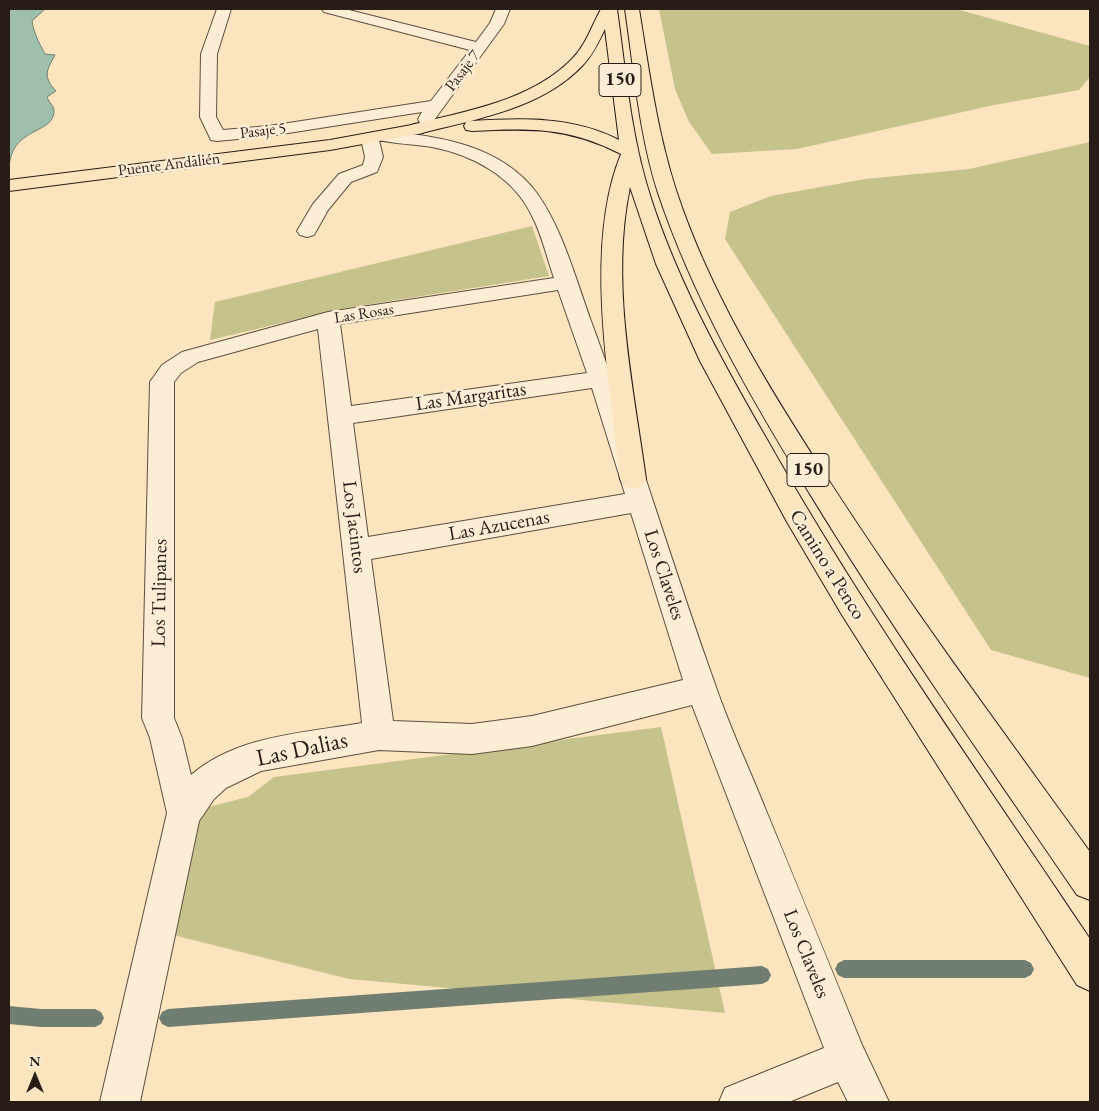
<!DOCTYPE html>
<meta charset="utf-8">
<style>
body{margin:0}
#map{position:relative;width:1099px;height:1111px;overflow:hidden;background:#fbe4be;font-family:"EB Garamond",serif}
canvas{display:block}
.frame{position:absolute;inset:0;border:10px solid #281c17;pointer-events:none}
.north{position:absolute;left:10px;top:1051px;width:50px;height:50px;-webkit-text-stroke:4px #fcedd5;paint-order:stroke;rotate:0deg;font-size:14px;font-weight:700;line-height:20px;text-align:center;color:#281c17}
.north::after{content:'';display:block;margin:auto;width:18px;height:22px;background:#281c17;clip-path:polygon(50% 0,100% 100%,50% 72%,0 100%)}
</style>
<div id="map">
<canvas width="1099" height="1111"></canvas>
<div class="frame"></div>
<div class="north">N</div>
</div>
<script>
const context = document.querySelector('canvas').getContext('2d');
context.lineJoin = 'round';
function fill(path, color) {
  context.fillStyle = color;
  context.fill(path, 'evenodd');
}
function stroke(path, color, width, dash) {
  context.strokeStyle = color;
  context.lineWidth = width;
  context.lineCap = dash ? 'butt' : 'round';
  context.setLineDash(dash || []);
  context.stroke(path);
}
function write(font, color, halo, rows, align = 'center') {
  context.font = font + ' "EB Garamond",serif';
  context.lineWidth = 5;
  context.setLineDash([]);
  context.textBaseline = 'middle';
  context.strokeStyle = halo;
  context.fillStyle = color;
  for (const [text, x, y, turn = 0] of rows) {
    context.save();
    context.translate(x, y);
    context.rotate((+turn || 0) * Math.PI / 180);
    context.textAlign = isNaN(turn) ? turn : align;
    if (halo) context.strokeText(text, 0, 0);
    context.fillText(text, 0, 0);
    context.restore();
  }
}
const green = new Path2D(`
 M659,9H956L1090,46V77L1079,90L994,105L797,149L712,154L689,122L675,89Z
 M1090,142V678L991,650L725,239L730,212L771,196L865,179L969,169Z
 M532,226L549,276L346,308L210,340L215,302Z
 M661,727L725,1013L349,979L157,931L184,813L248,797L274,777Z`);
const water = new Path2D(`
 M9,9H45L32,21C34,33 39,43 45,54L55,55C47,70 42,76 56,91L47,97C49,103 54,105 54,111C54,135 10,126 9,169Z`);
const stream = new Path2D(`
 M844,960H1025L1031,963L1034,969L1031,975L1025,978H844L838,975L835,969L838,963Z
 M762,966L768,969L771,975L768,981L762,984L168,1027L162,1024L159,1018L162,1012L168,1009Z
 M9,1006L41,1009H95L101,1012L104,1018L101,1024L95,1027H41L9,1024Z`);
const minor = new Path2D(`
 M217,9H231L217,54L216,117L223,130L269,126L431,101L470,50L324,12L322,9H345L476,42L490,23L496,9H510L504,24L432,123H420L418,119L422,112L269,136L217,141L211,140L200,117L201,54Z
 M384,131C439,136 500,145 536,192C562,227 576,280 591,321C636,442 672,565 716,687C730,728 749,768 765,808C798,887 830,966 862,1045L889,1102H848L838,1082L789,1102H719L725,1088L824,1048L692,705L532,746L472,754L379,750L261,771L226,788L214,799L199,821L140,1102H100L167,813L150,738L142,718L150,382L162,365L182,352L328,312L554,278C547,258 542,235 532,216C514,177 473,155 432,147C414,144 396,144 379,140L383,157L377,172L351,182L328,210L314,235L307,237L300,235L297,231L313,204L339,174L363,165L365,157L361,139L364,135H376L378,132ZM558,290L587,373L351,406L340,324ZM318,329L362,723C305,733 237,735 191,775L182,738L174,718V382L181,373L198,362ZM592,388L625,494L368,537L353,423ZM631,513L683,680L532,716L472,724L393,721L371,559Z`);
const major = new Path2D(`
 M417,124L423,125L425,129L423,133L330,150L9,191V180L330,140Z`);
const highway = new Path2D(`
 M601,9H617C625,66 630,126 646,182C672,271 719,356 765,436C863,610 979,773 1090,939V991L1077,985L842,615L787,522L700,361L656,264L630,187C610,282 633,384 646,479L642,486L633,489L624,486L620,479C610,381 583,247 621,154C568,127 530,128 472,131L466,130L464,126L466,122L472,121C522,118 573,116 619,140L605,29C599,41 593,55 583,65C542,109 473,120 417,134L411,133L409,129L411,125C466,111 531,101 572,59C586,45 592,25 601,9Z
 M625,9H639C649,70 657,131 676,190C709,290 765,382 822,470C906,601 999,726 1090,852V900L1077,895C985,760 890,626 805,486C748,393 693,297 658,193C639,134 634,70 625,9Z`);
const farStreetnames = [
 ["Pasaje 7",463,71,-53],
 ["Pasaje 5",263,131,-7],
 ["Puente Andalién",169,165,-7],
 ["Las Rosas",364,314,-9]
];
const shields = [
 [620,80,42],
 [808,470,42]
];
const shieldNames = [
 ["150",620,80],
 ["150",808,470]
];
const streetNames = [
 ["Las Margaritas",471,397,-8],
 ["Las Azucenas",499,526,-10],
 ["Los Jacintos",354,527,83],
 ["Camino a Penco",827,565,58],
 ["Los Claveles",664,575,72],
 ["Los Tulipanes",160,593,-89],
 ["Los Claveles",806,954,68]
];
const nearStreetnames = [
 ["Las Dalias",302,750,-12]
];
fill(green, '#c6c28c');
fill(water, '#9fbfad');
stroke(water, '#6f7e71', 1);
fill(stream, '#6f7e71');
stroke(minor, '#5d4e41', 2);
stroke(major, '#281c17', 2);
stroke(highway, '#281c17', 2);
fill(minor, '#fcedd5');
fill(major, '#fbe4be');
fill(highway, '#fbe4be');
write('16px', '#281c17', '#fcedd5', farStreetnames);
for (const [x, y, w] of shields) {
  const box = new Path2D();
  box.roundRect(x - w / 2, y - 16.5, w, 33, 4);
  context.fillStyle = '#fcedd5';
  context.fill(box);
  stroke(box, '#281c17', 1);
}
write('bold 19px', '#281c17', null, shieldNames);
write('20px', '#281c17', '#fcedd5', streetNames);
write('24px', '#281c17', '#fcedd5', nearStreetnames);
</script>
